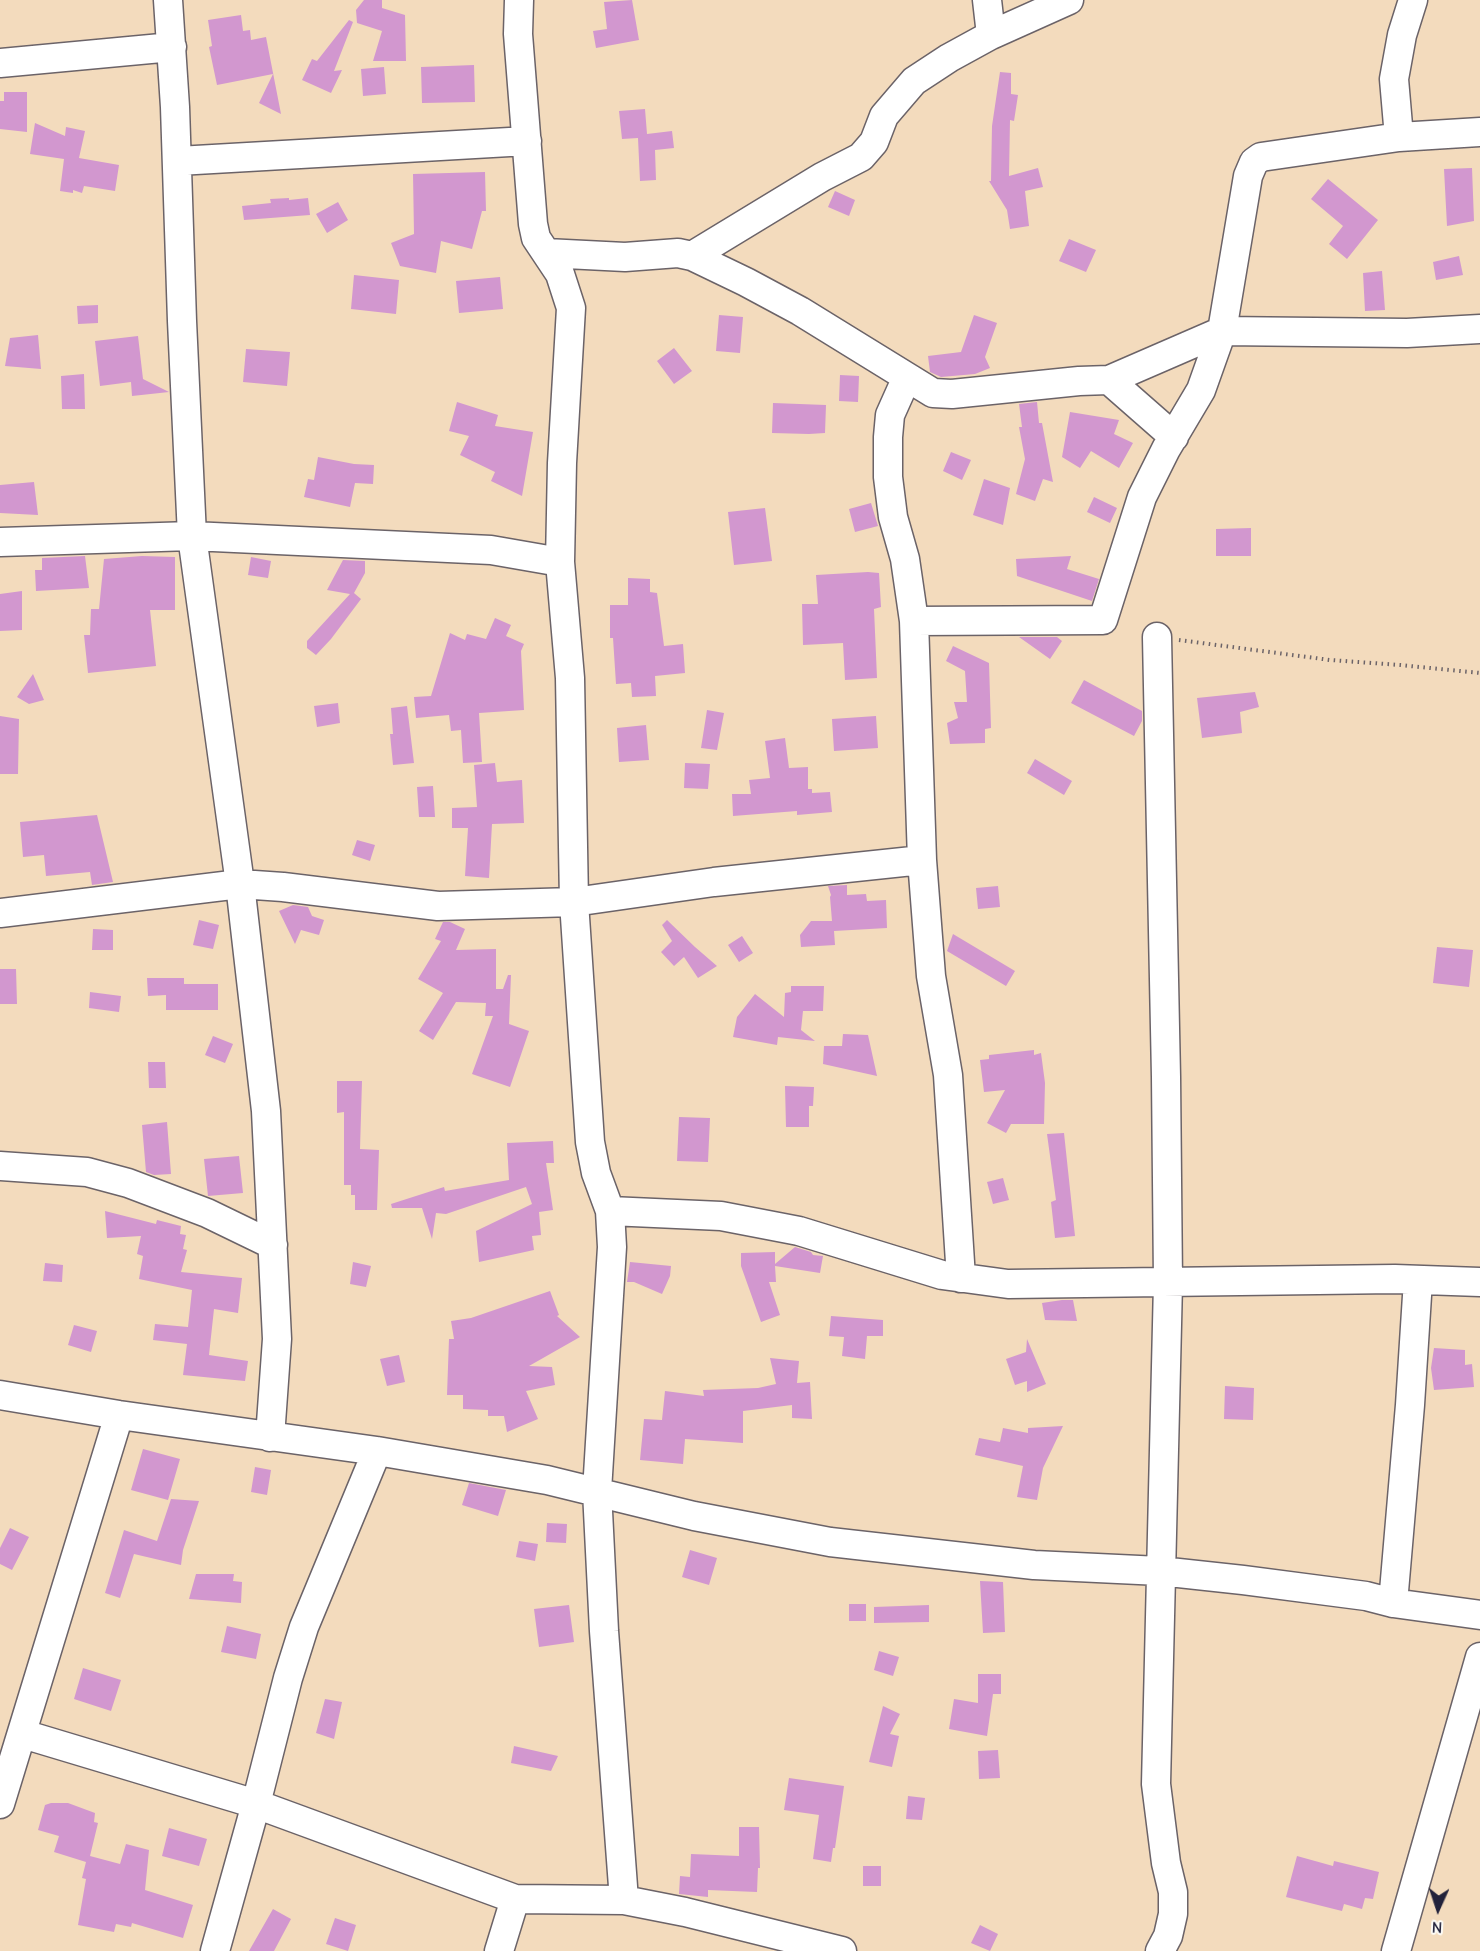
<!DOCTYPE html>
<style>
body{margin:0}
#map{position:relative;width:1480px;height:1951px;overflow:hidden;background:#f3dbbd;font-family:"Comic Neue",sans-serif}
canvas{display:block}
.north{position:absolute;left:1408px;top:1879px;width:60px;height:60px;-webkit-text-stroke:4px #fdfcf7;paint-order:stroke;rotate:183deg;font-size:16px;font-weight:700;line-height:24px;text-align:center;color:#22223b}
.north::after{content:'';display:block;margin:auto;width:21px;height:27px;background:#22223b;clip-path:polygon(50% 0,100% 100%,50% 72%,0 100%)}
</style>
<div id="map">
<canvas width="1480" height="1951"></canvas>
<div class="north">N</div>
</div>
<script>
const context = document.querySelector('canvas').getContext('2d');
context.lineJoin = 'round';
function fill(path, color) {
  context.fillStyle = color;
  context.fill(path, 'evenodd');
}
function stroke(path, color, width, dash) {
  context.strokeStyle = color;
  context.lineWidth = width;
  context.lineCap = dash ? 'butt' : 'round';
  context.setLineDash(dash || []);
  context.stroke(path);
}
const building = new Path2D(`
 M364,0H382V8L405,15L406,61H373L382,31L357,23L356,10Z
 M632,0L639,40L596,48L593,31L607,29L604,2Z
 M241,15L243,31L250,30L251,40L266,37L281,114L259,103L273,74L217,85L209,47L212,46L208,20Z
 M349,20L353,22L334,71L342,70L331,93L302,80L312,59L317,61Z
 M474,65L475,102L422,103L421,67Z
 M384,67L386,94L363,96L361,69Z
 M1000,72L1011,73V94L1018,95L1014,121L1010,120L1009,176L1038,168L1043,187L1025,191L1029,226L1010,229L1007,210L989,181H991L992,126Z
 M4,92H27V132L0,129V101H4Z
 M645,109L647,134L672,131L674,148L655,150L656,180L640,181L638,138L622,139L619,111Z
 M35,123L65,136L66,127L85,131L79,158L119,165L115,191L84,186L82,193L73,190V193L60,191L64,159L30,154Z
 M1472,168L1474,221L1447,226L1444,169Z
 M485,172L486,211H482L472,249L441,241L436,273L400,266L391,243L414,234L413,174Z
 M1328,179L1378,220L1347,259L1329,244L1343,226L1311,199Z
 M835,191L855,200L849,216L828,207Z
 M289,198V200L308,198L310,215L244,220L242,206L271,203L270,199Z
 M338,202L348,220L327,233L316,214Z
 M1069,239L1096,250L1086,272L1059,261Z
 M1459,256L1463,275L1436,280L1433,262Z
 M1382,271L1385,310L1365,311L1363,273Z
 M354,275L399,280L396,314L351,309Z
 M500,277L503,309L459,313L456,281Z
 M98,305V323L78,324L77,306Z
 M719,315L743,317L740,353L716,351Z
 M974,315L997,323L985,357L990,368L975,374L941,377L930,372L928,356L961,352Z
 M38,335L41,369L5,366L10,338Z
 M138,336L143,379L169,392L132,396L131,382L100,386L95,341Z
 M674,348L692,371L674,384L657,361Z
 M246,349L290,352L287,386L243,382Z
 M84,374L85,409H62L61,376Z
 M840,375L859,376L858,402L839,401Z
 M457,402L498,415L495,426L533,432L522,496L491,481L495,472L460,455L469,436L449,431Z
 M1037,402L1039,423H1042L1053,482L1043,479L1035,501L1016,494L1025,459L1019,427H1022L1019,404Z
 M773,403L826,405L825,433L809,434L772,433Z
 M1070,412L1119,420L1114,434L1133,443L1119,468L1091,451L1080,468L1062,457Z
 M951,452L971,460L962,480L943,471Z
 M318,457L354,464L374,465L373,484L355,483L350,507L304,497L308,479L314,480Z
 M984,479L1010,488L1003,525L973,515Z
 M34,482L38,515L0,513V485Z
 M1094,497L1117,508L1110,523L1087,512Z
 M871,503L878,526L855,532L849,509Z
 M765,508L772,561L734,565L728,512Z
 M1251,528V556H1216V529Z
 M85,556L89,588L36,591L35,570H42V558Z
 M142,556L175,557V610H150L156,666L88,673L84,635H90L91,609H99L104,559Z
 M1071,556L1067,569L1099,579L1092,601L1017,576L1016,559Z
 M251,557L271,561L268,578L248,575Z
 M343,560L365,561V573L354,593L361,599L331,639L316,655L307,648V641L350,594L327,590Z
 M868,572L879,573L881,607L874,609L877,678L845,680L843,643L803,645L802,604H818L816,575Z
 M628,578L650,579V592L657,593L664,646L683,644L685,673L655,676L656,696L632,697L631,683L616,684L613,638H610V605H628Z
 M22,591V630L0,631V594Z
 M495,618L511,625L506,636L524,644L521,651L524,710L479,713L482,762L463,763L461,730L451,731L449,715L416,718L414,697L431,696L450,633L465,640L467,634L486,639Z
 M1019,637H1057L1062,641L1050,659Z
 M953,646L989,663L991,728L985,729V743L950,744L947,723L958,718L954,702H967L965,671L946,661Z
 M33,674L44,700L29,704L17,697Z
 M1084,680L1142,711V721L1134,736L1071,703Z
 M1255,692L1259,707L1240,712L1242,733L1202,738L1197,698Z
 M338,703L340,723L317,727L314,706Z
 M407,706L414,763L393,765L390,734H393L391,708Z
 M707,710L724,713L717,750L701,748Z
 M0,716L19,719L18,774H0Z
 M876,716L878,748L834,751L832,719Z
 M646,725L649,760L619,762L617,728Z
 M785,738L789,768L808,767V789H812V793L830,792L832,812L797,815V811L733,816L732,794H751L749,780L770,778L765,741Z
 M1035,759L1072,781L1064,795L1027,773Z
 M495,763L497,782L522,780L524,823L492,824L489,878L465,876L468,828H452V808L477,807L474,765Z
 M685,763L710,764L708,789L684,788Z
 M433,786L435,817H419L417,787Z
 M97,815L113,882L92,885L90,872L46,876L44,855L23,857L20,822Z
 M357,840L375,845L370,861L352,855Z
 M847,885V895L866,894L867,901L886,900L887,928L834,931L835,945L801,947L800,935L811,921H832L830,897L831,895L828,886Z
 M998,886L1000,907L978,909L976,888Z
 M293,905L308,907L312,916L324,920L319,935L301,930L295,944L279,911Z
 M199,920L219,925L213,949L193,945Z
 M667,920L695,947L717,966L698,978L684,957L674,966L661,952L672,941L662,925Z
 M443,922H450L465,929L456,950L496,949V989H503L508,975H511L509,1024L529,1031L510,1087L472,1074L493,1016H485L486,1003L456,1002L433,1040L419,1031L443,993L418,979L441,941L435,939Z
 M93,929L113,930V950H92Z
 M953,934L1015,971L1006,986L947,951Z
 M742,936L753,953L739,962L728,945Z
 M1437,947L1473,950L1469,987L1433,983Z
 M0,969H16L17,1004H0Z
 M147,978H184V984H218V1010H166V995L148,996Z
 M791,986H824L823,1011H803L801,1030L815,1041L778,1037L777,1045L733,1037L737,1017L755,994L784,1017L785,993L791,992Z
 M90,992L121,996L119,1012L89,1008Z
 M843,1034L868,1035L877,1076L823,1064L824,1046H842Z
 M213,1036L233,1044L225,1063L205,1055Z
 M1034,1050V1055L1041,1053L1045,1083L1044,1124H1011L1006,1133L987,1123L1005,1090L984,1092L980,1060L989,1059V1055Z
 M148,1062H165L166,1088H149Z
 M337,1081H362L360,1149L379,1150L377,1210H355V1195H351V1185H344V1112L337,1113Z
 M785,1086L814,1087L813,1106H809V1127H786Z
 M679,1117L710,1118L708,1162L677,1161Z
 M167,1122L171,1174L154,1175L146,1172L142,1125Z
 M1064,1133L1075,1236L1055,1238L1051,1202L1056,1200L1047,1134Z
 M553,1141L554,1163H546L553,1210L539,1212L541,1235L532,1236L534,1250L479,1262L476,1231L532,1204L526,1187L446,1214L436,1213L432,1239L422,1208H392L391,1204L444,1187L445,1191L509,1180L507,1143Z
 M239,1156L243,1193L208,1196L204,1159Z
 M1003,1178L1009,1200L993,1204L987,1182Z
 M105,1211L156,1224L157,1220L181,1226L180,1234L186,1235L183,1249L187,1250L181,1272L242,1278L238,1313L214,1309L209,1355L248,1361L245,1381L183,1375L187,1344L153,1340L155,1324L188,1327L192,1290L139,1279L143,1256L137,1254L141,1236L107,1238Z
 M795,1247L811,1252L813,1255L823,1256L820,1273L775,1266L776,1282H769L780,1315L761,1322L741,1266V1253L775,1252V1264Z
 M353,1262L371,1266L366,1287L350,1284Z
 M630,1262L671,1266L670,1276L662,1294L634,1282H627Z
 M45,1263L63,1265L62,1282L43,1281Z
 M550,1291L559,1315L557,1316L580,1337L529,1366L552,1367L555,1385L526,1391L538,1419L507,1432L504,1416H488V1410L463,1409V1395H447L449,1339H454L451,1321L471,1318Z
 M1062,1300H1073L1077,1321L1045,1320L1042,1303Z
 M831,1316L883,1320V1336H867L865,1359L842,1356L844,1337L829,1336Z
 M74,1325L97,1331L91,1352L68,1345Z
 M1027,1339L1046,1384L1027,1392V1381L1015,1385L1006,1359L1026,1352Z
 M1434,1348L1465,1350V1365L1472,1364L1474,1387L1434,1390L1431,1368Z
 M399,1355L405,1382L387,1386L380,1359Z
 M770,1358L799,1361L797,1383L810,1382L812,1419L792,1418V1405L743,1411V1443L685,1439L683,1464L640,1460L644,1419L662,1420L665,1391L704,1396L703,1390L758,1388L776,1384Z
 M1225,1386L1254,1388L1253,1420L1224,1419Z
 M1063,1426L1043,1468L1037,1500L1017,1497L1023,1466L975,1455L979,1438L1000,1442L1003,1428L1028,1433V1428Z
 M143,1449L180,1459L168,1500L131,1490Z
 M255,1467L271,1470L267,1495L251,1492Z
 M469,1483L506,1490L498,1516L462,1505Z
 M171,1499L199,1501L183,1550L181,1565L134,1554L120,1598L105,1593L124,1530L157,1541Z
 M547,1523L567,1524L566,1543L546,1542Z
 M10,1528L29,1537L12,1570L0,1564V1548Z
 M519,1541L538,1544L535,1561L516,1557Z
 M690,1550L717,1558L709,1585L682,1577Z
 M196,1574H234L233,1581L242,1582L241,1603L189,1599Z
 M980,1581L1003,1582L1005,1632L983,1633Z
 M849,1604H866V1621H849Z
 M569,1605L574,1642L539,1647L534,1609Z
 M929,1605V1622L874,1623V1607Z
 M227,1626L261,1634L256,1659L221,1652Z
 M879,1651L899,1657L893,1676L874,1670Z
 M83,1668L121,1680L111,1711L74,1699Z
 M978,1674H1001V1694H993L987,1736L949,1729L954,1699L978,1703Z
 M325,1699L342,1702L334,1739L316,1733Z
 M883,1706L900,1714L890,1734L899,1736L892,1767L869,1762Z
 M514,1746L558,1756L551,1771L511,1763Z
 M998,1750L1000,1778L979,1779L978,1751Z
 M789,1778L844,1786L835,1848H833L831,1862L813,1859L819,1815L784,1810Z
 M908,1796L925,1798L922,1820L906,1819Z
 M51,1803H68L95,1813L94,1822L98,1823L90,1856L120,1864L126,1844L149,1850L145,1890L193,1905L183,1938L132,1923L131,1927L116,1924L114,1932L78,1925L86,1879L82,1878L86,1862L54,1852L59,1836L38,1830L45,1805Z
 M739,1827H759L760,1868H758L757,1892L708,1890V1897L679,1894L680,1876L690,1877L691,1854L739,1856Z
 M169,1828L207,1839L199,1866L162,1856Z
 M1297,1856L1333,1866L1334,1861L1379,1872L1373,1899L1365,1898L1362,1909L1344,1904L1342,1911L1286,1897Z
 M863,1866H881V1886H863Z
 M273,1909L291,1919L274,1951H249Z
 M335,1918L356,1925L348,1951L326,1944Z
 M980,1925L998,1934L990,1951L971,1943Z`);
const path = new Path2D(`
 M1179,640L1330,660L1400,665L1480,673`);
const minor = new Path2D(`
 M168,0L175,107L182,321L192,536L240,884L266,1111L277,1339L270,1437
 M519,0L518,34L533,224L536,238L560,274L571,308L562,463L560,562L570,678L574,902L590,1142L596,1173L610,1211L612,1247L597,1491L604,1631L624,1900
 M987,0L991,35
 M0,63L172,47
 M1399,137L1394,79L1402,35L1413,0
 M178,161L527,141
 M546,253L625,257L678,253L692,256L746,282L800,311L933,393L952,394L1079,381L1109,380L1222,331L1248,176L1254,162L1261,157L1399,137L1480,132
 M692,256L822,177L861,157L874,142L884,116L914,81L949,58L991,35L1069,0
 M907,377L890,415L888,437V477L893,517L905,559L914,621L922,860L931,976L948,1075L961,1278
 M1109,380L1174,437
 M0,542L192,536L491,550L560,562
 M914,621L1103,620L1142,497L1166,449L1201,390L1222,331L1407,333L1480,329
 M1157,637L1166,1077L1168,1283L1156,1784L1166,1863L1173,1892V1914L1168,1936L1160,1951
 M0,913L240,884L283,887L438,906L574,902L714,882L922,860
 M0,1166L87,1172L128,1183L207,1213L273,1245
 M610,1211L721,1216L799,1231L942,1275L1008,1284L1395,1279L1480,1282
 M0,1395L119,1415L377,1451L547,1480L694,1516L830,1542L1034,1565L1160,1571L1243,1580L1366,1596L1393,1603L1480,1615
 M1393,1603L1410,1405L1418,1280
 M23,1734L256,1804L515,1899L624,1900L685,1912L842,1951
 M0,1804L119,1415
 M215,1951L256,1804L288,1678L304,1627L377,1451
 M499,1951L515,1899
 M1396,1951L1480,1657`);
fill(building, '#d297cf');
stroke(minor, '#6b6368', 31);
stroke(path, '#6b6368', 4, [1.5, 4.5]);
stroke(minor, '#fff', 28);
</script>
